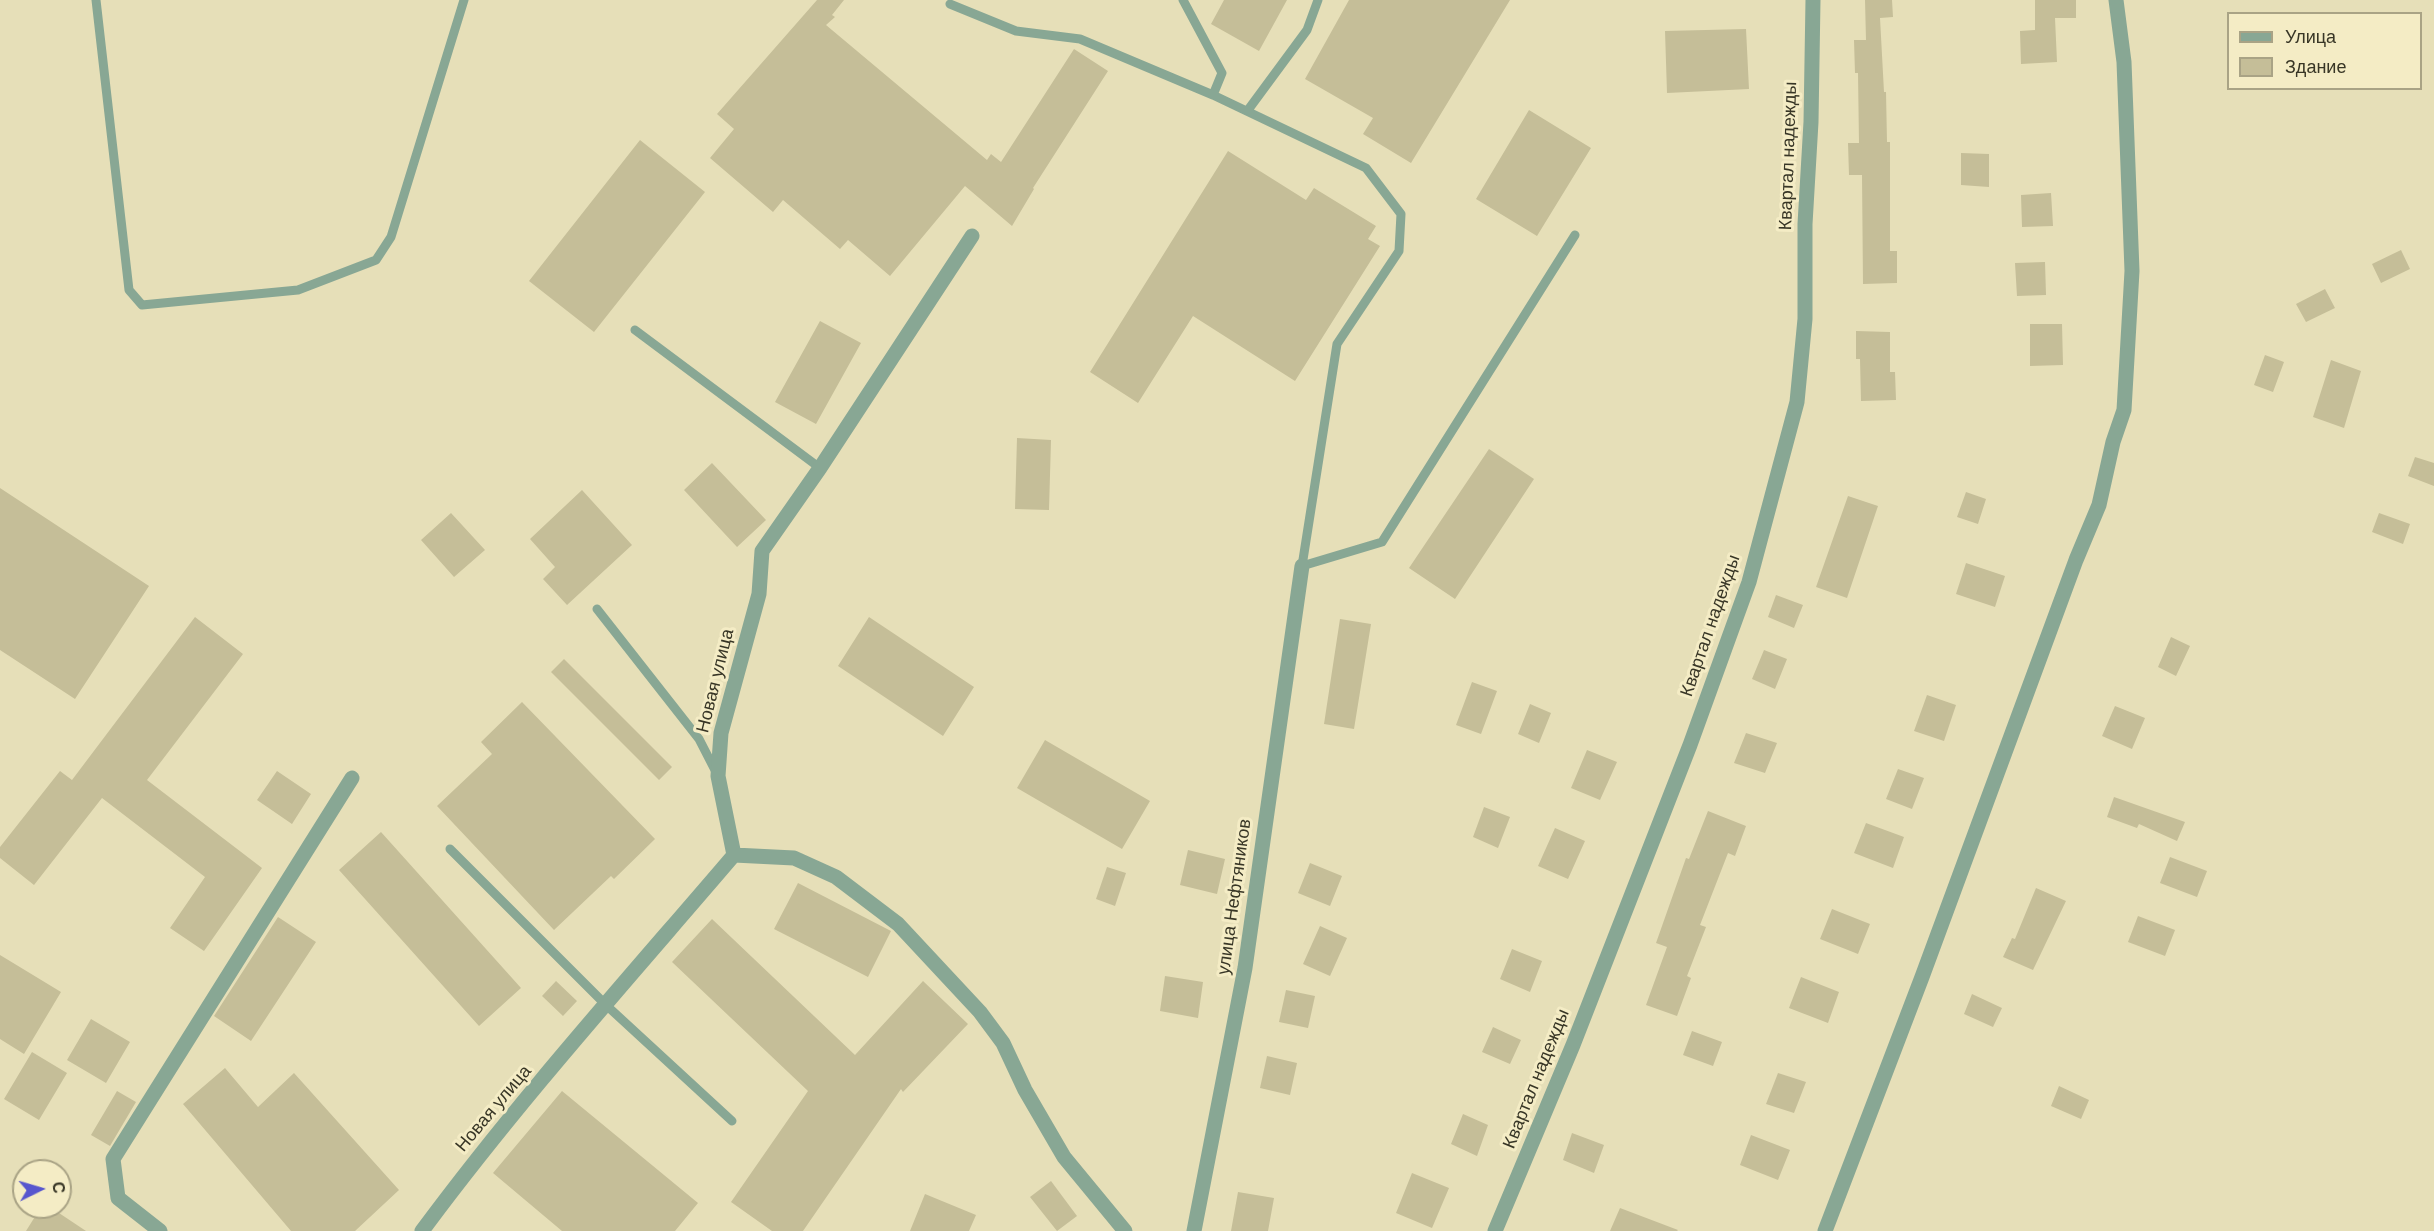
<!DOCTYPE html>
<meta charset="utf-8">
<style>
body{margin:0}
#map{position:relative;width:2434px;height:1231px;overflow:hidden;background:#e6dfb8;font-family:"DM Sans",sans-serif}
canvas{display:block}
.legend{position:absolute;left:2227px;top:12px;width:195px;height:78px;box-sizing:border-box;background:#f4ecc5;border:2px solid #a9a385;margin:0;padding:8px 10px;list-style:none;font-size:18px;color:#383626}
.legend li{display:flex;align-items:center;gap:12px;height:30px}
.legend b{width:30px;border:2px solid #a9a385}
.north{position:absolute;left:12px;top:1159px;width:60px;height:60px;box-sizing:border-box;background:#f4ecc5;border:2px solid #a9a385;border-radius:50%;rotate:85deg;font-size:16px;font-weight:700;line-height:24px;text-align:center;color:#383626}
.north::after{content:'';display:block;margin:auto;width:21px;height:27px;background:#5756ce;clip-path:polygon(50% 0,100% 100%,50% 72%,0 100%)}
</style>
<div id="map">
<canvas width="2434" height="1231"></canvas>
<ul class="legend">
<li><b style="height:8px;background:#88a794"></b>Улица</li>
<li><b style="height:16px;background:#c5be98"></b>Здание</li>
</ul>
<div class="north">С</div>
</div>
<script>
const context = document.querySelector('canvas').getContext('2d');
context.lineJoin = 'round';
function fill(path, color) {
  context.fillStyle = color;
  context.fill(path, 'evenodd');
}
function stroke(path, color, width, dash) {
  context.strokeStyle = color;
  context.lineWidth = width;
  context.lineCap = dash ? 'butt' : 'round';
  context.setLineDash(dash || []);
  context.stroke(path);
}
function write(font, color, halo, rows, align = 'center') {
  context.font = font + ' "DM Sans",sans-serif';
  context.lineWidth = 6;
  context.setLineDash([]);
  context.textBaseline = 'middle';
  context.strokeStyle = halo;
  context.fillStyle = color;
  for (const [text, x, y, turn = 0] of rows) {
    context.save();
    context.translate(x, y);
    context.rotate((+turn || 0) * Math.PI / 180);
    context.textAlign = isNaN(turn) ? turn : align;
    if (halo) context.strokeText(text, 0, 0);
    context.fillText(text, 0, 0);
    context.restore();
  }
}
const building = new Path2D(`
 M817,0H844L832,15L835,17L826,25L987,160L991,154L1001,162L1074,49L1108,71L1033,188L1034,189L1012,226L965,186L890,276L848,240L840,249L783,200L773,212L710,158L734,129L717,114Z
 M1224,0H1287L1259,51L1211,24Z
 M1349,0H1510L1411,163L1363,134L1373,118L1305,79Z
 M1865,0H1892L1893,17L1880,18L1884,92H1886L1887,142H1890V251H1897V283L1863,284L1862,175H1849L1848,143H1859L1858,73H1855L1854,40H1866Z
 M2035,0H2076V18H2055L2057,62L2021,64L2020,31L2035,30Z
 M1746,29L1749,89L1667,93L1665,31Z
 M1529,110L1591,148L1537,236L1476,199Z
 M640,140L705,192L594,332L529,281Z
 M1228,151L1306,200L1314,188L1376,226L1368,239L1380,246L1295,381L1193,316L1138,403L1090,372Z
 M1961,153L1989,154V187L1961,185Z
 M2051,193L2053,226L2022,227L2021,195Z
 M2401,250L2410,269L2381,283L2372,264Z
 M2045,262L2046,295L2017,296L2015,263Z
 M2325,289L2335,308L2306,322L2296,304Z
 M820,321L861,343L816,424L775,402Z
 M2030,324H2062L2063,365L2030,366Z
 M1856,331L1890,332V372H1895L1896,400L1861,401L1860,359H1856Z
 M2265,355L2284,362L2273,392L2254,385Z
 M2331,360L2361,371L2344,428L2313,417Z
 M1017,438L1051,440L1049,510L1015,509Z
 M1489,449L1534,479L1455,599L1409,568Z
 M2415,457L2434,463V486L2408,476Z
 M712,463L766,520L737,547L684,490Z
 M0,488L149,586L75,699L0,650Z
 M582,490L632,545L567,605L543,579L555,567L530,539Z
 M1966,492L1986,499L1978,524L1957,517Z
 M1848,496L1878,506L1847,598L1816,587Z
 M451,513L485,550L454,577L421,540Z
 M2379,513L2410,524L2403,544L2372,532Z
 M1966,563L2005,576L1995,607L1956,594Z
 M1776,595L1803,605L1794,628L1768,617Z
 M195,617L243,654L147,780L262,868L204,951L170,928L205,877L102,798L34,885L0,858V847L60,771L72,780Z
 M869,617L974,687L943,736L838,666Z
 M1340,619L1371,624L1354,729L1324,724Z
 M2171,637L2190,646L2176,676L2158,667Z
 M1764,650L1787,659L1775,689L1752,679Z
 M564,659L672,767L659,780L551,672Z
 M1472,682L1497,691L1481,734L1456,725Z
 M1927,695L1956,705L1944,741L1914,731Z
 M522,702L655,839L614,879L611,876L554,930L437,806L492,754L481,742Z
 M1530,704L1551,713L1539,743L1518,734Z
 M2115,706L2145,718L2132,749L2102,736Z
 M1746,733L1777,743L1765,773L1734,763Z
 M1045,740L1150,801L1122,849L1017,788Z
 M1587,750L1617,762L1600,800L1571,788Z
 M1898,769L1924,778L1912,809L1886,799Z
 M277,771L311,794L292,824L257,800Z
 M2114,797L2185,822L2177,841L2139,824L2137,828L2107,817Z
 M1484,807L1510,817L1498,848L1473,837Z
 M1708,811L1746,826L1735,856L1728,853L1700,925L1706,927L1687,976L1691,978L1677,1016L1646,1005L1667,947L1656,943L1686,858L1689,859Z
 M1866,823L1904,837L1893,868L1854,853Z
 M1555,828L1585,841L1568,879L1538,866Z
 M381,832L521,988L479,1026L339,870Z
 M1188,850L1225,859L1217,894L1180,885Z
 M2170,857L2207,871L2197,897L2160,883Z
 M1310,863L1342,876L1330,906L1298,893Z
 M1107,867L1126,873L1115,906L1096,899Z
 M798,883L891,931L868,977L774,929Z
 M2036,888L2066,901L2033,970L2003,957L2012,938L2015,939Z
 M1832,909L1870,924L1858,954L1820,939Z
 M2138,916L2175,930L2165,956L2128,942Z
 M278,917L316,942L251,1041L214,1016Z
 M712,919L855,1055L923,981L968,1024L903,1092L901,1089L803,1231H772L731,1202L808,1091L672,962Z
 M1320,926L1347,938L1330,976L1303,964Z
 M1512,949L1542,961L1530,992L1500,979Z
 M0,955L61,992L24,1054L0,1039Z
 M1165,976L1203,982L1198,1018L1160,1011Z
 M1801,977L1839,992L1828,1023L1789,1008Z
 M556,981L577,1001L563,1016L542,996Z
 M1286,990L1315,996L1308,1028L1279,1022Z
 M1972,994L2002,1008L1993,1027L1964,1014Z
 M91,1019L130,1042L106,1083L67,1060Z
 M1493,1027L1521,1040L1510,1064L1482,1052Z
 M1692,1031L1722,1042L1713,1066L1683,1055Z
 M32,1052L67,1073L39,1120L4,1099Z
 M1267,1056L1297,1063L1290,1095L1260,1088Z
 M225,1068L258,1107L294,1073L399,1190L355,1231H291L183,1104Z
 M1778,1073L1806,1082L1794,1113L1766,1104Z
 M2059,1086L2089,1100L2081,1119L2051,1106Z
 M117,1091L136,1102L110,1146L91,1135Z
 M562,1091L698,1203L675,1231H562L493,1173Z
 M1463,1114L1488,1125L1477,1156L1451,1144Z
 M1572,1133L1604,1145L1594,1173L1563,1160Z
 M1751,1135L1790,1150L1778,1180L1740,1165Z
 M1412,1173L1449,1188L1432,1228L1396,1213Z
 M1051,1181L1077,1216L1057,1231L1030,1197Z
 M1238,1192L1274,1198L1268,1231H1231Z
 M925,1194L976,1215L969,1231H910Z
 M41,1207H50L86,1231H26Z
 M1620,1208L1678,1230L1677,1231H1610Z`);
const lane = new Path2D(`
 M96,0L129,290L142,305L298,290L376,260L391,237L464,0
 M1183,0L1222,73L1213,95L1366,168L1401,214L1399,251L1337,344L1302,566L1382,542L1575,235
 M950,4L1016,31L1080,39L1213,95
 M1248,110L1307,30L1318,0
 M635,330L820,468
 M597,609L699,739L716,772
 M450,849L606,1005L732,1121`);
const street = new Path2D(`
 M734,855L794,858L836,877L898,924L980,1012L1003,1043L1025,1090L1064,1157L1125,1231
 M160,1231L118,1198L113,1159L352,778
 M422,1231C519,1100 628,979 734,855L718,776L721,733L759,594L762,551L820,468L972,236
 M1194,1231L1245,968L1302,566
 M1495,1231L1573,1045L1690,745L1749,582L1797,402L1805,319V224L1811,122L1813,0
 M1825,1231L1922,977L2076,560L2099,505L2113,442L2124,410L2132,271L2124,62L2116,0`);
const streetNames = [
 ["Квартал надежды",1789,156,-88],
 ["Квартал надежды",1711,626,-71],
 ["Новая улица",716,681,-76],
 ["улица Нефтяников",1235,897,-82],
 ["Квартал надежды",1537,1079,-68],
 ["Новая улица",494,1109,-50]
];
fill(building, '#c5be98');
stroke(lane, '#88a794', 9);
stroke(street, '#88a794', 15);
write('18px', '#383626', '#f4ecc5', streetNames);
</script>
